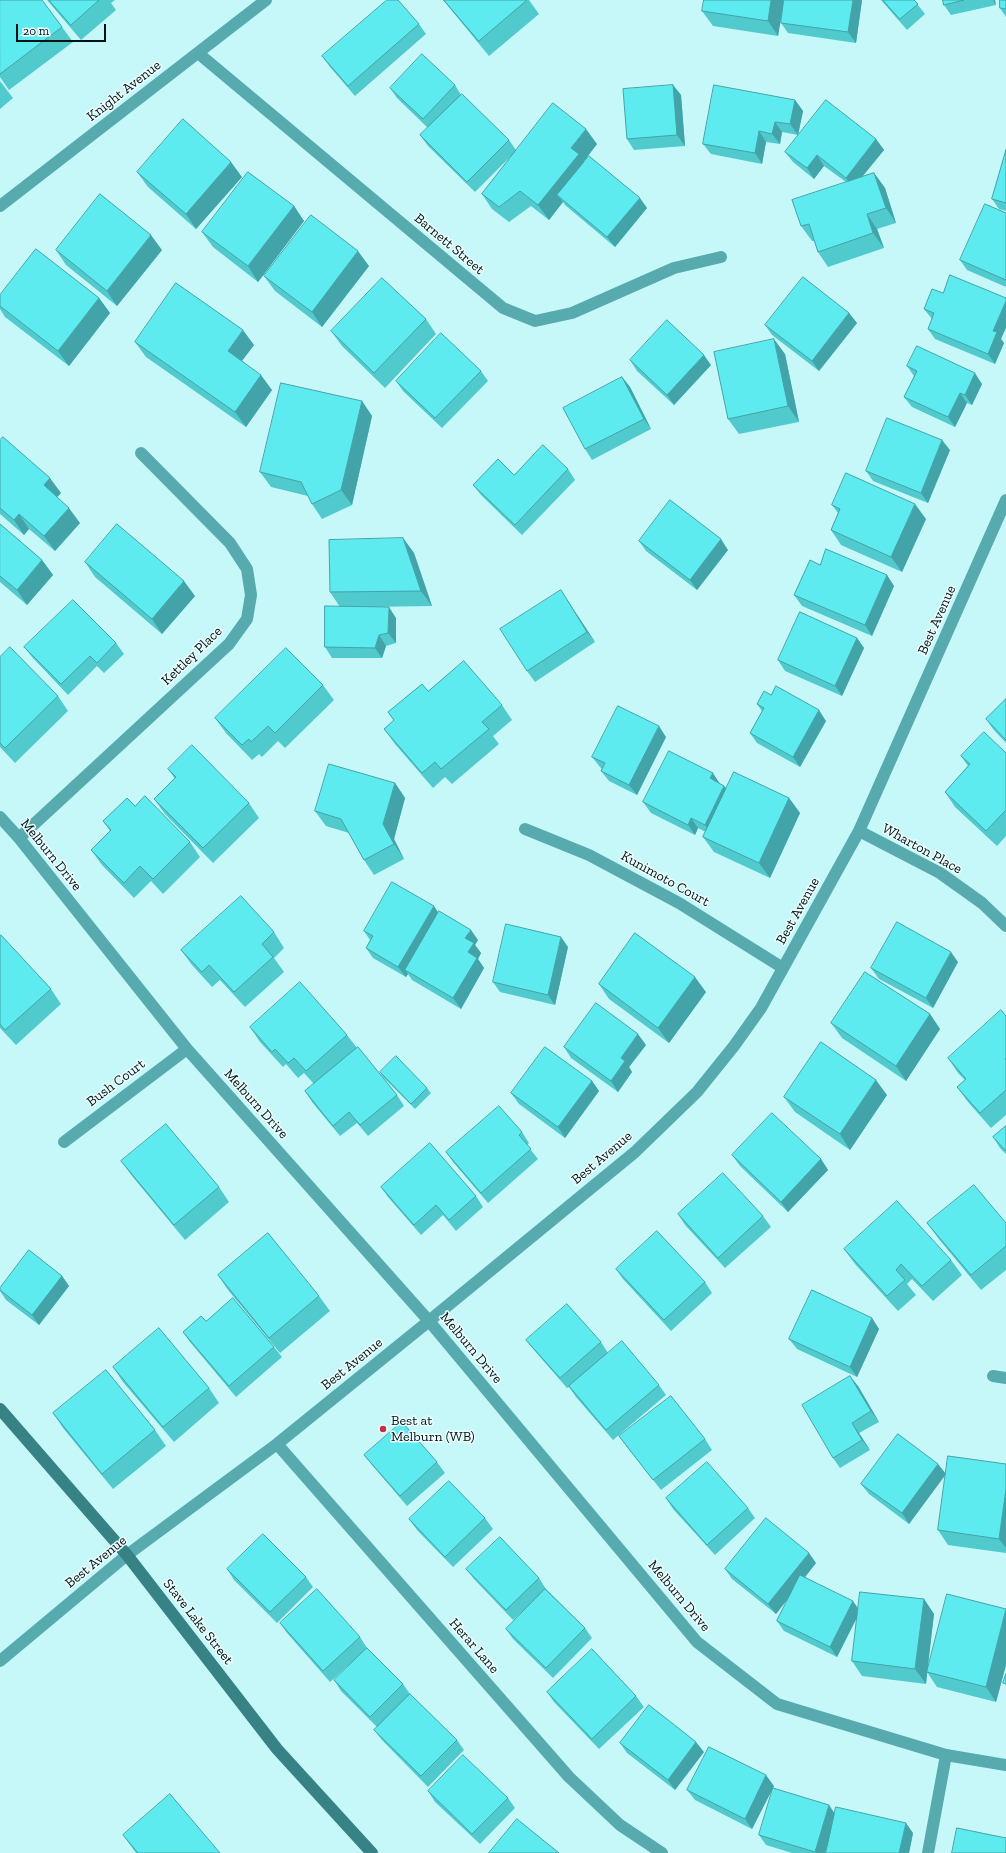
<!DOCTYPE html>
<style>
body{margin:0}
#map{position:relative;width:1006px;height:1853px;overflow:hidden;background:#c7f8f9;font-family:"Zilla Slab",serif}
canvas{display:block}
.scale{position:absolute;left:16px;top:24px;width:90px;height:18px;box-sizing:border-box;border:2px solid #021212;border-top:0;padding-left:5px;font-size:12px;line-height:14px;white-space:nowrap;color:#021212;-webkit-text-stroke:3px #ecfeff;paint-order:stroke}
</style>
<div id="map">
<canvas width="1006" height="1853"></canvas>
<div class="scale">20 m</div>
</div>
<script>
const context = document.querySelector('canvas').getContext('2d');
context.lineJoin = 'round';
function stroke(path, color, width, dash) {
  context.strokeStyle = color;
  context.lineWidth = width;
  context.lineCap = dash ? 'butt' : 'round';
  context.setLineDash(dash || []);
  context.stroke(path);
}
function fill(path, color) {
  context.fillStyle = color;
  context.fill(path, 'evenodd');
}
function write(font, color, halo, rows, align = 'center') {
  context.font = font + ' "Zilla Slab",serif';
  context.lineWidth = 3;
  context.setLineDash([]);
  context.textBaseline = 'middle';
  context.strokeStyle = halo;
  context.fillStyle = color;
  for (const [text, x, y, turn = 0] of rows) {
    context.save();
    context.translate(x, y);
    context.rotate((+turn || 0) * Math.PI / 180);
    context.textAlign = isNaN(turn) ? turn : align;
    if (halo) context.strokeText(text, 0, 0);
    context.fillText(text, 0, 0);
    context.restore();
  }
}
const lane = new Path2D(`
 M928,1853L946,1755`);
const street = new Path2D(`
 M198,53L503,308L535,321L572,313L674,268L721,257
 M0,206L266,0
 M0,817L19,838L187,1049L429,1321L697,1642L777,1704L946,1755L1006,1765
 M525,829L589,855L679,903L783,968
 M859,831L940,873L982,903L1006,926
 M19,838L229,644L247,619L251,595L247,569L230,543L141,453
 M64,1142L187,1049
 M993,1376L1006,1378
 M277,1444L569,1777L620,1825L662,1853
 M0,1661L127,1555L277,1444L429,1321L635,1152L697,1092L734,1046L761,1008L859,831L1006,500`);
const secondary = new Path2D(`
 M0,1409L127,1555L277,1749L372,1853`);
const wall = new Path2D(`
 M0,0L62,27L73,42L9,90L0,77Z
 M47,0H115L111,3L116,10L81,40Z
 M443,0H529L539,14L489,56Z
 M784,0H862L856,43L788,33L781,23Z
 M784,0L778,36L713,26L702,11Z
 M881,0H914L925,14L907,30Z
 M943,0H995L996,5L951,15L944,5Z
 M1006,0V17L1000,8Z
 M419,24L426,34L355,96L330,67L322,56Z
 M0,81L13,98L0,109Z
 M455,85L461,95L509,140L516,150L597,144L584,161V162L647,208L615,247L565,205L563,202L549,220L531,206L509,222L492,209L482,194L513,154L475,192L428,146L420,135L428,128L397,98L390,88Z
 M673,85L681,95L685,146L634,150L627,139Z
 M795,100L803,111L798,135L782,132L780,144L766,142L762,164L711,154L703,144Z
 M876,139L884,150L862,177L874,173L885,188L896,223L877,229L884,248L828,267L818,252L814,241H812L801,226L846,182L824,166L814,179L793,162L785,152Z
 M1006,150V211L999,209L992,199Z
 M137,172L242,177L196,229L148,187Z
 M294,206L304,221L258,282L213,247L202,232Z
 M1006,213V287L967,270L960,260Z
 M56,250H162L117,306L66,265Z
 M369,266L322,327L275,291L264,276Z
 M943,293L1001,339L1004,343L995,364L935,339L928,329L932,319L924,309Z
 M0,295L99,298L110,313L69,366L5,317L0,309Z
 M849,313L857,323L819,371L772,335L765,325Z
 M426,319L436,334L385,388L342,346L331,331Z
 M135,342L254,345L242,361L272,390L246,427L146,357Z
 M785,354L799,422L739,434L728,419Z
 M630,360L711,365L674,405L637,371Z
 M907,366L982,384L972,405L967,403L955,427L912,407L904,397L914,376Z
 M481,371L488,381L442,428L403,391L396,381Z
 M622,377L630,387L651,429L592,460L585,449Z
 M362,401L372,416L352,505L322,519L312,504L308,496L271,487L260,472Z
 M0,440L61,493L57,497L80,523L55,551L29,529L24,535L0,514Z
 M950,450L928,503L873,481L866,471Z
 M568,469L575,480L522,535L481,495L473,485L514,475Z
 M832,505L926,519L902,572L841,545L831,530L838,513Z
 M0,524L42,560L53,575L27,605L0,582Z
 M403,538L414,553L432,606L367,607L396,618V643L386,646L382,658H332L325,647L340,607L330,592Z
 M639,541L728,550L697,590L646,551Z
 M85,562L195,596L162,634L95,577Z
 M820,565L887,575L894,586L872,636L802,606L794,595Z
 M568,601L595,642L535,682L527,671Z
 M857,638L864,648L842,696L785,671L778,660Z
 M116,643L124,654L104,673L97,666L68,695L32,657L24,647Z
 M0,657L58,696L68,711L15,763L0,747Z
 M323,685L334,700L285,748L278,741L262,757L259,754L252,760L226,733L215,718Z
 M428,691L502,705L512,720L493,736L499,744L452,784L445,777L433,788L395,744L384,729L394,721L388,712Z
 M771,695L826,721L800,767L757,743L750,733L762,711L757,704Z
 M1006,699V743L993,729L986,719Z
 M666,737L637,795L609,781L601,771L602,769L600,767L592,757Z
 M1006,753V836L997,846L955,807L945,792L968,766L961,756Z
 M168,769L249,803L259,818L213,863L165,814L154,799L175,779Z
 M395,783L405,798L394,839L404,859L374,875L364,860L349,833L326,826L315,811Z
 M720,784L724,786L726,788L789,798L800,813L770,878L714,852L703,837L706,832L698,828L695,835L651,813L643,802Z
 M135,806L190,842L200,857L163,894L151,881L134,898L102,865L91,850L110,831L103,821Z
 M438,913L478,940L475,945L481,953L478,959L484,968L461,1009L412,980L408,974L406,977L373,958L366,948L370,940L364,931Z
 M274,932L284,948L274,958L284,972L245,1007L220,980L212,987L192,965L181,950Z
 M0,936L51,989L61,1004L16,1045L0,1028Z
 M568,947L555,1005L500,992L493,982Z
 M958,962L933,1008L879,979L871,968Z
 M599,984L706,992L669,1043L609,999Z
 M930,1014L940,1029L906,1081L842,1038L831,1023Z
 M1006,1016V1115L991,1128L968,1102L957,1087L965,1080L958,1073L948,1058Z
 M250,1027L347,1035L357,1048L397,1095L404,1106L368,1136L357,1123L340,1136L312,1102L305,1091L314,1084L304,1073L298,1078L286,1064L283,1067L260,1042Z
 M646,1045L629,1067L632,1072L618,1092L571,1058L564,1047Z
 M380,1072L427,1088L431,1093L415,1109L383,1077Z
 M592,1081L599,1091L565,1138L519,1104L511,1093Z
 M887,1095L850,1150L795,1112L784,1097Z
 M1006,1126V1154L1000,1148L993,1137Z
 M522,1132L529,1143L527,1145L538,1159L488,1203L453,1162L446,1152Z
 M732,1155L821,1159L828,1170L788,1212L740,1166Z
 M121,1161L219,1187L229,1202L185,1240L132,1176Z
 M381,1187L476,1196L483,1207L456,1231L443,1215L421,1235L388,1197Z
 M678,1214L763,1216L771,1227L725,1268L685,1225Z
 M927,1223H1006V1270L981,1290L938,1238Z
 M844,1249L951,1260L962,1275L933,1301L912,1279L907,1284L916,1295L898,1311L855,1264Z
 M616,1269L705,1282L712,1293L671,1331L623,1279Z
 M218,1275L319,1296L330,1311L280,1353L228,1290Z
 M62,1276L69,1286L39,1325L6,1300L0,1291V1288Z
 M872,1318L879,1329L857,1377L797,1349L789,1339Z
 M206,1321L274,1347L282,1357L236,1397L190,1342L183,1332Z
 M526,1340L601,1342L608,1353L594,1365L659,1385L666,1395L613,1440L576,1397L569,1387L567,1388L534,1350Z
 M113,1367L209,1388L219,1403L174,1442L123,1382Z
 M858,1386L879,1422L859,1433L870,1450L840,1468L833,1458Z
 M53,1413L155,1430L166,1446L113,1489L63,1428Z
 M619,1436L705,1439L712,1450L661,1490L627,1447Z
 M364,1455L437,1462L445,1473L407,1506L372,1465Z
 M1006,1464V1553L948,1545L938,1530L946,1474L909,1524L869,1494L861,1484L946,1474Z
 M666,1498L748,1508L755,1518L715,1555L673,1509Z
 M485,1518L493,1529L453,1567L417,1530L409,1519Z
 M816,1563L805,1577L858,1608L924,1599L934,1614L927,1669L1006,1609V1665L996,1702L937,1687L927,1672L926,1684L862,1676L852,1661L857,1618L837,1657L784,1631L777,1621L789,1597L776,1614L732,1579L725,1569Z
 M227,1569L306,1577L313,1587L277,1623L234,1580Z
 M466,1569L539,1578L546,1589L585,1628L592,1638L553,1678L513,1639L506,1629L537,1598L513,1620L474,1579Z
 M280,1623L360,1637L367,1648L403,1684L410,1694L457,1740L464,1750L428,1787L382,1740L374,1730L377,1727L341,1691L334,1680L366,1649L330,1682L287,1633Z
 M547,1692L636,1696L644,1707L599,1749L554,1702Z
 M620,1743L704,1752L675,1790L627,1753Z
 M774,1786L752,1829L695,1800L687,1790Z
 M428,1791L508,1798L515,1808L480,1844L435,1802Z
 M829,1805L834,1813L913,1833L909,1853H826L828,1844L825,1853H792L766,1845L759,1835Z
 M123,1835L220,1853H136Z`);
const shadedWall = new Path2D(`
 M771,0H784L778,36L768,21Z
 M853,0H862L856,43L848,32Z
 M993,0H995L996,5Z
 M673,85L681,95L685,146L677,135Z
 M795,100L803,111L798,135L790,124Z
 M775,122L782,132L780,144L772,134Z
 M586,129L597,144L584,161L589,169L557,195L563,202L549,220L538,205L571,148Z
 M759,131L766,142L762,164L755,153Z
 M876,139L884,150L853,188L846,178Z
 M817,155L824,166L814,179L807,168Z
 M231,162L242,177L196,229L186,214Z
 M874,173L885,188L896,223L886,208Z
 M640,198L647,208L615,247L607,237Z
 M294,206L304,221L258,282L248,266Z
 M867,214L877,229L884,248L873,233Z
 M151,235L162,250L117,306L107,291Z
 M358,251L369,266L322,327L312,312Z
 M99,298L110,313L69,366L58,351Z
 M1006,301V328L1001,339L1004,343L995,364L988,354L993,331Z
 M849,313L857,323L819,371L812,361Z
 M243,330L254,345L238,366L228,351Z
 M774,339L785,354L799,422L788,406Z
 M704,355L711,365L674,405L667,395Z
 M975,373L982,384L972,405L965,395Z
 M261,375L272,390L246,427L235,412Z
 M622,377L630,387L651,429L644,419Z
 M960,393L967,403L955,427L948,417Z
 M362,401L372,416L352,505L341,490Z
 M942,440L950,450L928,503L921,493Z
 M50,478L61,493L54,500L44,485Z
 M915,504L926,519L902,572L891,557Z
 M69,508L80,523L55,551L44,536Z
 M19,514L29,529L24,535L14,520Z
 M403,538L414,553L432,606L421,591Z
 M721,539L728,550L697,590L690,580Z
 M42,560L53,575L27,605L17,590Z
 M887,575L894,586L872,636L865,625Z
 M184,581L195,596L162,634L152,619Z
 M561,590L568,601L595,642L587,632Z
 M389,607L396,618V643L388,633Z
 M379,635L386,646L382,658L375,648Z
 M857,638L864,648L842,696L835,686Z
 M819,710L826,721L800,767L793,757Z
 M659,726L666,737L637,795L629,785Z
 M713,773L720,784L710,778Z
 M395,783L405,798L394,839L404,859L394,844L383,824Z
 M724,786L732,796L712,835L705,825Z
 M789,798L800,813L770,878L759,863Z
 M691,818L698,828L695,835L688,825Z
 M434,906L441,917L405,970L408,974L406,977L398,967Z
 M471,930L478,940L475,945L481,953L478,959L484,968L461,1009L453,998L468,952L465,938Z
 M561,937L568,947L555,1005L548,995Z
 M951,952L958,962L933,1008L926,998Z
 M695,977L706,992L669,1043L658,1028Z
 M930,1014L940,1029L906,1081L896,1066Z
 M638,1034L646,1045L629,1067L632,1072L618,1092L611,1081L621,1058Z
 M876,1080L887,1095L850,1150L840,1134Z
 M592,1081L599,1091L565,1138L558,1127Z
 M821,1159L828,1170L788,1212L781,1202Z
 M62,1276L69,1286L39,1325L32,1315Z
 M872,1318L879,1329L857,1377L850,1367Z
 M850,1376L858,1386L879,1422L871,1411Z
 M852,1423L859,1433L870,1450L862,1440Z
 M938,1464L946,1474L909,1524L902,1513Z
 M1006,1489V1548L999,1539Z
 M809,1553L816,1563L776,1614L768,1604Z
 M924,1599L934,1614L926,1684L915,1669Z
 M853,1601L860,1611L837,1657L830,1647Z
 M1006,1609V1665L996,1702L986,1687Z
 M696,1742L704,1752L675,1790L668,1780Z
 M766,1775L774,1786L752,1829L745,1819Z
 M829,1805L836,1816L825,1853H816L815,1852Z
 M906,1823L913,1833L909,1853H899Z`);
const building = new Path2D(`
 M0,0H42L62,27L0,74Z
 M49,0H99L71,25Z
 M387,0H398L419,24L348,86L322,56Z
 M444,0H527L479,41Z
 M704,0H771L768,21L702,11Z
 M784,0H853L848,32L781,23Z
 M883,0H914L918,4L900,19Z
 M943,0H964L944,5Z
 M1000,0H1006V9L1000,8Z
 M422,54L455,85L423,119L390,88Z
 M673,85L677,135L627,139L623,89Z
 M714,85L795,100L790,124L775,122L772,134L759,131L755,153L703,144Z
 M462,94L509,140L467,182L420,135Z
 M826,100L876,139L846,178L817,155L807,168L785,152Z
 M553,103L586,129L571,148L579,154L538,205L520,191L499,207L482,194Z
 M183,119L231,162L186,214L137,172Z
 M1006,150V203L992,199Z
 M589,156L640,198L607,237L557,195Z
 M248,172L294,206L248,266L202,232Z
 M874,173L886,208L867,214L873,233L818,252L809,224L801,226L792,200Z
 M100,194L151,235L107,291L56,250Z
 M985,204L1006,213V280L960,260Z
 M311,215L358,251L312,312L264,276Z
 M36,249L99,298L58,351L0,306V295Z
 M950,275L1006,298V301L993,331L997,332L988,354L928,329L934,313L924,309L932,289L943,293Z
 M803,277L849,313L812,361L765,325Z
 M382,278L426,319L374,373L331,331Z
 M176,283L243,330L228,351L261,375L235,412L135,342Z
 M667,320L704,355L667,395L630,360Z
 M441,333L481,371L435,418L396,381Z
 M774,339L788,406L728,419L714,352Z
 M917,346L975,373L965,395L960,393L948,417L904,397L917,371L907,366Z
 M622,377L644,419L585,449L563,408Z
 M281,383L362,401L341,490L312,504L301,482L260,472Z
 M887,418L942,440L921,493L866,471Z
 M3,437L50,478L44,485L69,508L44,536L19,514L14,520L0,508V440Z
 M543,445L568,469L515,525L473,485L498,459L514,475Z
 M846,473L915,504L891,557L831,530L840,509L832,505Z
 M670,500L721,539L690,580L639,541Z
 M0,524L42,560L17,590L0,576Z
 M117,524L184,581L152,619L85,562Z
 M403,538L421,591L330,592L329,540Z
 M826,549L887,575L865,625L794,595L810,560L820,565Z
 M561,590L587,632L527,671L500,629Z
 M73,600L116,643L97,663L90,656L61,684L24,647Z
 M325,606L389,607L388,633L379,635L375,648L325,647Z
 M800,612L857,638L835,686L778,660Z
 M10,647L58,696L5,748L0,743V657Z
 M286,648L323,685L275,733L268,726L251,742L249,739L242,745L215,718Z
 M464,661L502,705L482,722L489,729L441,769L435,762L422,773L384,729L394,720L388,712L422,684L428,691Z
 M776,686L819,710L793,757L750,733L764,708L757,704L764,691L771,695Z
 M1006,699V740L986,719Z
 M618,706L659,726L629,785L601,771L605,763L592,757Z
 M984,732L1006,753V810L986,831L945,792L970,764L961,756Z
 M192,745L249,803L203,848L154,799L176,777L168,769Z
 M669,751L713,773L710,778L724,786L705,825L691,818L688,825L643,802Z
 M329,764L395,783L383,824L394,844L364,860L341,819L315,811Z
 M734,772L789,798L759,863L703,837Z
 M145,796L190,842L153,879L140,866L124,883L91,850L111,830L103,821L127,798L135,806Z
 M392,882L434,906L398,967L366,948L373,936L364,931Z
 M241,896L274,932L262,944L273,957L234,992L209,965L202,972L181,950Z
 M439,911L471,930L465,938L474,943L468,952L477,958L453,998L405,970Z
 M897,922L951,952L926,998L871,968Z
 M506,924L561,937L548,995L493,982Z
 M635,933L695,977L658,1028L599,984Z
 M1,935L51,989L5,1030L0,1024V936Z
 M865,972L930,1014L896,1066L831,1023Z
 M300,982L347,1035L306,1071L294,1058L288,1063L275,1049L272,1052L250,1027Z
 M596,1003L638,1034L621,1058L625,1061L611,1081L564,1047Z
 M1001,1010L1006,1016V1058L1005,1059L1006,1060V1090L980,1113L957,1087L966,1079L948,1058Z
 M821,1042L876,1080L840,1134L784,1097Z
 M358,1047L397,1095L360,1125L349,1112L333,1126L305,1091Z
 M545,1047L592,1081L558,1127L511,1093Z
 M396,1056L427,1088L411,1104L380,1072Z
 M499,1106L522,1132L519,1135L531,1149L481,1193L446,1152Z
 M772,1113L821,1159L781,1202L732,1155Z
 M166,1124L219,1187L174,1225L121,1161Z
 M1006,1126V1151L993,1137Z
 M430,1143L476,1196L449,1220L436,1205L414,1225L381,1187Z
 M723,1173L763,1216L718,1258L678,1214Z
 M974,1185L1006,1223V1246L971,1275L927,1223Z
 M897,1201L951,1260L922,1286L901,1264L896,1270L905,1280L887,1296L844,1249Z
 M657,1231L705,1282L664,1320L616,1269Z
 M268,1233L319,1296L269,1338L218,1275Z
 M29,1250L62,1276L32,1315L0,1290V1288Z
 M812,1290L872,1318L850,1367L789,1339Z
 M233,1298L274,1347L229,1386L183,1332L201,1316L206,1321Z
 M567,1304L601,1342L560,1378L526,1340Z
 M159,1328L209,1388L163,1427L113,1367Z
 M622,1341L659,1385L606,1430L569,1386Z
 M106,1370L155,1430L102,1474L53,1413Z
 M850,1376L871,1411L852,1423L862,1440L833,1458L802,1405Z
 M671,1396L705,1439L653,1480L619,1436Z
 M402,1422L437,1462L400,1496L364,1455Z
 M898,1434L938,1464L902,1513L861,1484Z
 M948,1456L1006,1464V1489L999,1539L938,1530Z
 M707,1462L748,1508L707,1545L666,1498Z
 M449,1481L485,1518L445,1557L409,1519Z
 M766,1518L809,1553L768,1604L725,1569Z
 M263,1534L306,1577L270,1612L227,1569Z
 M500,1537L539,1578L506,1610L466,1569Z
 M800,1575L853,1601L830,1647L777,1621Z
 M317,1589L360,1637L323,1671L280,1623Z
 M545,1589L585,1628L546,1668L506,1629Z
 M860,1592L924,1599L915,1669L852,1661Z
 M947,1594L1006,1609L986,1687L927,1672Z
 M367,1648L403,1684L370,1717L334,1680Z
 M592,1649L636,1696L592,1739L547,1692Z
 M1006,1674V1684L1003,1683Z
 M410,1694L457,1740L421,1776L374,1730Z
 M649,1705L696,1742L668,1780L620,1743Z
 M709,1747L766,1775L745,1819L687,1790Z
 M463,1755L508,1798L472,1834L428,1791Z
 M773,1788L829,1805L815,1852L759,1835Z
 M170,1794L220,1853H138L123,1835Z
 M836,1807L906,1823L899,1853H826Z
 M517,1819L559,1853H489Z
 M957,1828L1006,1838V1853H952Z`);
const markers = [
 [383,1429,4,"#c13045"]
];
const streetNames = [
 ["Knight Avenue",124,91,-38],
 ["Barnett Street",449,244,40],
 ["Best Avenue",937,620,-66],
 ["Kettley Place",192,656,-44],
 ["Wharton Place",922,849,29],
 ["Melburn Drive",51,855,51],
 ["Kunimoto Court",665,879,29],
 ["Best Avenue",798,911,-61],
 ["Bush Court",116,1083,-37],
 ["Melburn Drive",256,1104,48],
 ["Best Avenue",602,1158,-40],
 ["Melburn Drive",471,1348,50],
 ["Best Avenue",352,1364,-39],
 ["Best Avenue",96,1562,-39],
 ["Melburn Drive",679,1596,50],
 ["Stave Lake Street",198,1622,52],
 ["Herar Lane",474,1646,49]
];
const poiNames = [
 ["Best at",391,1421],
 ["Melburn (WB)",391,1437]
];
stroke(lane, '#57abae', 12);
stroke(street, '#57abae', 12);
stroke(secondary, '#368284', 12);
fill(wall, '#51cace');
fill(shadedWall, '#42a4a8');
fill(building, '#5eebf0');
stroke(building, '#42a4a8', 1);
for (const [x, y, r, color] of markers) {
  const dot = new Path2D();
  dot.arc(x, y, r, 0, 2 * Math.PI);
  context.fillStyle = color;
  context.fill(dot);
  stroke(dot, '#ecfeff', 1.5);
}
write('14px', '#021212', '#ecfeff', streetNames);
write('14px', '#021212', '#ecfeff', poiNames, 'left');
</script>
